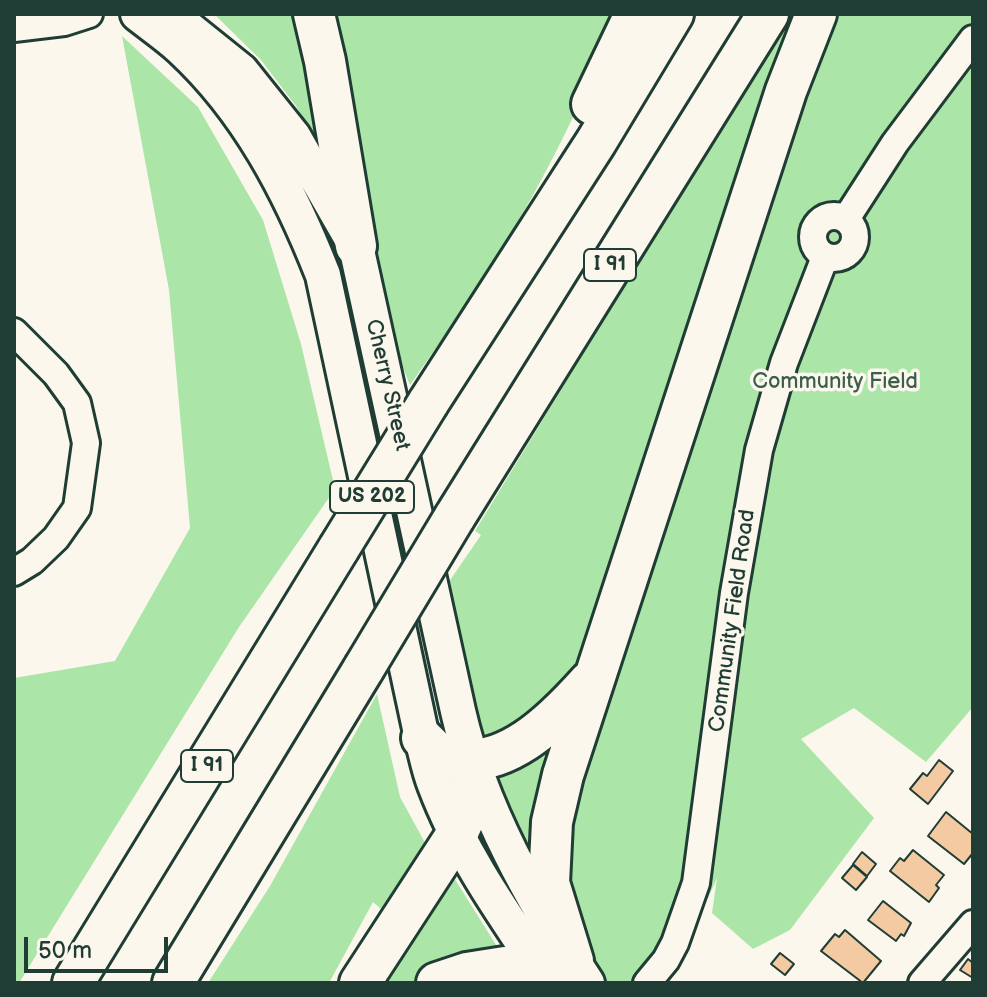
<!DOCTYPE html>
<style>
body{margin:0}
#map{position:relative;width:987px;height:997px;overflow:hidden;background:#fbf7ec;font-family:"Balsamiq Sans",sans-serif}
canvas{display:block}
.frame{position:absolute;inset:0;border:16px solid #1f3d34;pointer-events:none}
.scale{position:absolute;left:24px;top:937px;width:144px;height:36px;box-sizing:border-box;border:4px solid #1f3d34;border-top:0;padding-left:10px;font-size:24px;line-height:28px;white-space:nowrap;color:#1f3d34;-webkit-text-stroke:6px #fbf7ec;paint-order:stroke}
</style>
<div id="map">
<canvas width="987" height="997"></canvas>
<div class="frame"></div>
<div class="scale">50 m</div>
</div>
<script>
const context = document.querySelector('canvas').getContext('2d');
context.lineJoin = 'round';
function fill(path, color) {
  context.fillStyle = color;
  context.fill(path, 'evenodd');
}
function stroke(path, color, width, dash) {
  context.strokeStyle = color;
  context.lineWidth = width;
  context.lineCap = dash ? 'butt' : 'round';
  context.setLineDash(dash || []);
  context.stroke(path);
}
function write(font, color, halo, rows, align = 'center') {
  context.font = font + ' "Balsamiq Sans",sans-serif';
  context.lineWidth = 7;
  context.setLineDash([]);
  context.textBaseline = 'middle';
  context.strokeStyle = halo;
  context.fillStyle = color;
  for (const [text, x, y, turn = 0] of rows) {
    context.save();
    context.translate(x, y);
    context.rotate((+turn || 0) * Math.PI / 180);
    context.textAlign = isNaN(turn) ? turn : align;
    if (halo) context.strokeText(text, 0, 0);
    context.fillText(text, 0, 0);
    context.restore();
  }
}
const green = new Path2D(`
 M214,14H300L328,160L296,106L261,60Z
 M324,14H620C597,66 574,118 547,169C508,244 459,316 410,385L394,346Z
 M790,14H805L611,599L566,694L495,739H478L444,589L481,535L475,531Z
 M830,14H973V707L926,762L854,708L801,739L874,818L790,930L753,949L712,913L717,878L688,943L664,983H607L573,923L563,826Z
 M122,36L198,107L263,220L301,344L335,489L239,627L19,983H14V678L115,661L190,528L169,290Z
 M377,694L400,797L429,850L389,916L373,902L329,983H208L270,886Z
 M563,728L536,861L490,773Z
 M446,865L498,948L500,957L441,969L414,983H371Z`);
const building = new Path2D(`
 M939,760L953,771L928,804L910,789L923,773L927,776Z
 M946,812L973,834V853L964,864L928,836Z
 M913,850L944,875L936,885L939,888L929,902L890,871L900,858L904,861Z
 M862,852L876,864L867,876L853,864Z
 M853,865L867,877L856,890L842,878Z
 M883,901L911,923L904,936L901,934L896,941L868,920Z
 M845,930L881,961L863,983L821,951L835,934L839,937Z
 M780,953L794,964L785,975L771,964Z
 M968,959L973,963V978L960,970Z`);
const minor = new Path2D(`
 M14,28L64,22L89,14
 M813 237a21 21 0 1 1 42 0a21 21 0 1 1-42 0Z
 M846,219L895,143L973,39
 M14,332L56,374L77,403L86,443L77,508L56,538L32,561L14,572
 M647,983L666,960L675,943L696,883L734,593L759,450L784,363L825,257
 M922,983L973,924`);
const major = new Path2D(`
 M138,14C152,25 168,36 181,48C248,110 290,191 323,275L422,738C426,753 429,770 435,785C462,857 508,920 550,983
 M170,14L241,71L293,136L356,246L458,711C480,808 533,901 587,983`);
const highway = new Path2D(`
 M314,14L325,61L356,246
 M592,104L635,14
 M428,403L596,142L673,14
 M454,518L768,14
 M422,738C429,744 437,755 446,757C503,774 555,720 589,682
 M573,961L549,883L552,822L563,775L786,91L816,14
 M73,983L339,548
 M173,983L364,668
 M360,983L457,834L469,808L472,760
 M437,983L467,973L505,967L549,982`);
const highwayBridge = new Path2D(`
 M339,548L428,403
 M364,668L454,518`);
const shields = [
 [610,265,52],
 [372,497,84],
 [207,766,52]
];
const shieldNames = [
 ["I 91",610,265],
 ["US 202",372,497],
 ["I 91",207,766]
];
const parkNames = [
 ["Community Field",835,382]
];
const streetNames = [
 ["Cherry Street",387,385,77],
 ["Community Field Road",733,621,-82]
];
fill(green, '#ace5a8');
fill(building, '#f3caa2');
stroke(building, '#1f3d34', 2);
stroke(minor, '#1f3d34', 32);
stroke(major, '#1f3d34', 40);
stroke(highway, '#1f3d34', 46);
stroke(minor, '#fbf7ec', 26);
stroke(major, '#fbf7ec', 34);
stroke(highway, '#fbf7ec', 40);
stroke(highwayBridge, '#1f3d34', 46, []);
stroke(highwayBridge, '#fbf7ec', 40);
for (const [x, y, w] of shields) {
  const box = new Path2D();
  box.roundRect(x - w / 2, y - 16, w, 32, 6);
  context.fillStyle = '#fbf7ec';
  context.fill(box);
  stroke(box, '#1f3d34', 2);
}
write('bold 20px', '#1f3d34', null, shieldNames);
write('22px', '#3b5f4b', '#fbf7ec', parkNames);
write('22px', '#1f3d34', '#fbf7ec', streetNames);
</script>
